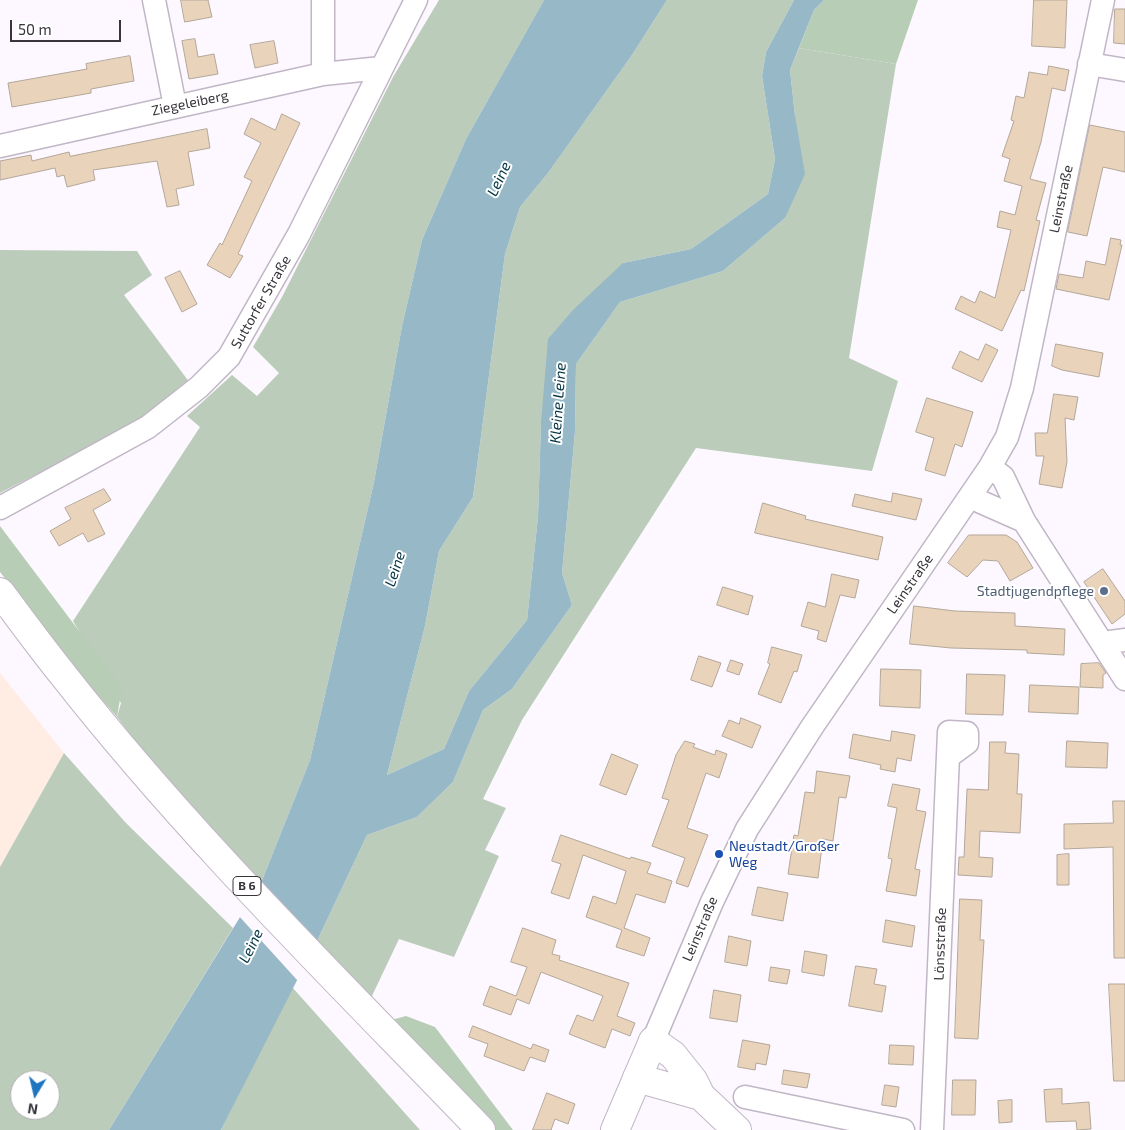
<!DOCTYPE html>
<meta charset="utf-8">
<style>
body{margin:0}
#map{position:relative;width:1125px;height:1130px;overflow:hidden;background:#fdf8ff;font-family:"Exo 2",sans-serif}
canvas{display:block}
.north{position:absolute;left:10px;top:1070px;width:50px;height:50px;box-sizing:border-box;background:#fff;border:1px solid #afaeb0;border-radius:50%;rotate:189deg;font-size:14px;font-weight:700;line-height:20px;text-align:center;color:#38343a}
.north::after{content:'';display:block;margin:auto;width:18px;height:22px;background:#1f75c2;clip-path:polygon(50% 0,100% 100%,50% 72%,0 100%)}
.scale{position:absolute;left:10px;top:20px;width:111px;height:22px;box-sizing:border-box;border:2px solid #38343a;border-top:0;padding-left:6px;font-size:15px;line-height:18px;white-space:nowrap;color:#38343a;-webkit-text-stroke:4px #fff;paint-order:stroke}
</style>
<div id="map">
<canvas width="1125" height="1130"></canvas>
<div class="north">N</div>
<div class="scale">50 m</div>
</div>
<script>
const context = document.querySelector('canvas').getContext('2d');
context.lineJoin = 'round';
function fill(path, color) {
  context.fillStyle = color;
  context.fill(path, 'evenodd');
}
function stroke(path, color, width, dash) {
  context.strokeStyle = color;
  context.lineWidth = width;
  context.lineCap = dash ? 'butt' : 'round';
  context.setLineDash(dash || []);
  context.stroke(path);
}
function write(font, color, halo, rows, align = 'center') {
  context.font = font + ' "Exo 2",sans-serif';
  context.lineWidth = 4;
  context.setLineDash([]);
  context.textBaseline = 'middle';
  context.strokeStyle = halo;
  context.fillStyle = color;
  for (const [text, x, y, turn = 0] of rows) {
    context.save();
    context.translate(x, y);
    context.rotate((+turn || 0) * Math.PI / 180);
    context.textAlign = isNaN(turn) ? turn : align;
    if (halo) context.strokeText(text, 0, 0);
    context.fillText(text, 0, 0);
    context.restore();
  }
}
const commercial = new Path2D(`
 M0,673L64,753L0,867Z`);
const green = new Path2D(`
 M439,0H544L466,139L422,240L402,326L374,482L310,760L261,883L156,768L117,717L121,703L73,621L200,427L187,416L232,375L257,396L279,373L253,347L282,297L393,77Z
 M667,0H794L766,52L762,76L775,159L768,194L691,249L623,263L541,423L538,517L527,620L469,691L444,749L387,775L425,626L439,551L473,497L505,254L520,207L548,173L632,55Z
 M799,48L896,64L849,358L898,381L872,471L696,448L522,720L483,799L506,808L485,850L499,856L454,957L399,939L371,998L317,941L367,835L417,817L453,782L483,710L512,689L572,605L562,573L575,432L576,364L620,302L723,271L785,218L795,116L790,70Z
 M0,250L137,251L152,275L124,295L190,383L139,421L0,493Z
 M64,753L126,823L233,928L109,1130H0V867ZM20,1080H50V1110H20Z
 M292,987L420,1130H221Z`);
const forest = new Path2D(`
 M824,0H918L896,64L799,48L814,10Z
 M0,526L122,688L117,717L65,657L0,572Z
 M406,1016L435,1027L513,1130H493L391,1020Z`);
const water = new Path2D(`
 M544,0H667L632,55L548,173L520,207L505,254L473,497L439,551L425,626L387,775L444,749L469,691L527,620L538,517L541,423L548,339L573,310L623,263L691,249L768,194L775,159L762,76L766,52L794,0H824L814,10L790,70L795,116L805,174L785,218L723,271L620,302L576,364L575,432L562,573L572,605L512,689L483,710L453,782L417,817L367,835L317,941L221,1130H109L261,883L310,760L374,482L402,326L422,240L466,139Z`);
const pier = new Path2D(`
 M260,880L318,944L298,981L238,915Z`);
const building = new Path2D(`
 M181,0H208L212,17L185,22Z
 M1034,0H1067L1065,48L1032,46Z
 M1115,9H1125V44L1114,43Z
 M195,39L198,57L214,54L218,74L189,79L182,41Z
 M274,41L278,63L255,68L250,45Z
 M130,56L134,81L91,89V93L12,107L8,83L87,69L86,64Z
 M1049,66L1069,70L1065,91L1052,88L1041,142L1030,179L1046,183L1036,220L1040,221L1024,291L1021,290L1002,331L955,309L961,296L975,303L980,291L995,298L1011,230L997,227L1000,211L1015,215L1022,186L1004,181L1010,159L1002,156L1014,121L1011,120L1016,96L1024,98L1029,72L1047,75Z
 M282,114L300,123L238,254L243,256L230,278L207,265L220,243L222,245L252,181L244,177L261,143L244,134L251,118L275,130Z
 M1090,125L1125,132V172L1103,167L1087,236L1068,232Z
 M207,129L210,148L188,152L194,185L176,189L179,205L167,207L157,161L93,170L95,180L67,187L64,175L57,177L55,168L0,180V161L31,155L32,161L69,152L70,156Z
 M1111,238L1121,240L1120,245H1122L1109,300L1056,289L1059,274L1083,278L1086,261L1105,265Z
 M180,271L197,304L182,312L165,278Z
 M986,344L998,350L982,382L952,368L960,351L978,360Z
 M1056,344L1103,353L1099,377L1062,370L1052,366Z
 M1054,394L1078,397L1074,420L1065,418L1067,462L1062,488L1039,484L1044,456H1036L1035,433H1047Z
 M927,398L973,412L962,447L955,444L945,476L925,470L934,438L916,432Z
 M104,489L111,500L93,510L105,534L88,542L83,533L59,546L50,531L71,519L65,508Z
 M893,493L922,499L916,520L852,506L855,494L891,502Z
 M763,503L806,516L805,519L883,537L878,560L755,533Z
 M969,535H1006L1017,542L1033,568L1010,581L998,561L983,560L967,577L948,563Z
 M1103,569L1125,601V614L1112,624L1084,582Z
 M832,574L859,580L855,598L840,595L826,642L817,639L819,631L801,626L808,602L825,607Z
 M723,587L753,596L748,615L717,605Z
 M914,606L955,611L1015,613V626L1065,629L1064,655L1027,653V650L951,648L910,644Z
 M772,647L802,655L797,672L794,671L781,703L758,694L770,664L768,663Z
 M699,656L721,663L712,687L691,680Z
 M731,660L743,664L739,675L727,671Z
 M1099,663L1106,673L1103,675V688L1080,687L1081,664Z
 M881,669L921,670L920,708L880,706Z
 M967,674L1005,675L1003,715L966,714Z
 M1030,685L1079,687L1078,714L1029,712Z
 M741,718L761,726L752,748L722,736L729,720L739,724Z
 M892,731L915,735L911,761L897,758L895,772L880,769L881,765L849,758L853,734L890,741Z
 M685,741L695,744L693,747L715,755L716,750L727,754L719,778L706,773L687,828L708,835L688,887L676,883L685,858L652,846L669,800L662,798L676,755Z
 M1067,741L1108,743L1107,768L1066,767Z
 M990,742H1006L1005,753L1019,754L1017,794H1022L1020,833L980,831L979,857L993,858L992,877L958,875L959,857H964L967,789L988,790Z
 M612,754L638,765L626,795L600,785Z
 M817,771L850,776L846,798L839,797L833,841L823,839L818,878L788,874L794,835L798,836L805,792L814,793Z
 M893,784L920,789L916,810L926,812L915,869L920,870L916,896L886,891L892,859L888,858L897,808L888,806Z
 M1113,801H1125V958H1114L1113,847L1064,849V824L1113,823Z
 M561,835L630,859L631,857L651,863L647,873L672,881L665,903L636,894L624,928L650,938L644,956L616,947L622,930L586,917L593,896L616,904L626,871L583,855L569,899L551,893L561,864L552,861Z
 M1069,854V885H1057V855Z
 M758,887L788,893L783,921L752,915Z
 M960,899L982,900L980,940H984L978,1039L955,1038Z
 M886,920L915,926L912,947L883,942Z
 M523,928L556,940L552,954L560,956L559,960L629,983L617,1016L635,1023L630,1036L612,1029L605,1048L569,1034L577,1015L593,1021L603,996L541,972L529,1004L517,999L511,1015L483,1005L490,986L516,996L527,967L511,962Z
 M729,936L751,941L747,966L725,962Z
 M805,951L827,955L824,976L802,972Z
 M856,966L877,969L874,984L886,986L882,1012L849,1006Z
 M771,967L790,970L787,984L769,981Z
 M1109,984H1125V1081H1114Z
 M714,990L741,995L737,1022L710,1018Z
 M473,1026L531,1049L533,1044L549,1050L545,1062L530,1057L524,1071L484,1056L488,1044L469,1037Z
 M743,1040L770,1045L766,1065L756,1063L755,1070L738,1067Z
 M890,1045L914,1046L913,1065L889,1064Z
 M784,1070L810,1074L807,1088L782,1084Z
 M953,1080H976L975,1115H952Z
 M885,1085L899,1087L896,1107L882,1105Z
 M1062,1089V1104L1089,1102L1091,1129L1077,1130L1076,1121L1046,1122L1044,1090Z
 M547,1093L575,1104L568,1124L555,1119L551,1130H533Z
 M1012,1100V1122L999,1123L998,1101Z`);
const minor = new Path2D(`
 M154,0L175,106
 M323,0V74
 M1089,64L1125,70
 M0,146L323,74L381,68
 M990,467L1003,477L1024,521L1125,679
 M971,495L981,502L1024,521
 M0,508L148,427L199,387L229,357L299,234L416,0
 M1103,643L1125,640
 M653,1041L712,902L747,829L812,727L990,467L1007,437L1022,388L1103,0
 M745,1097L903,1130
 M932,1130L949,732L967,733V743L948,757`);
const major = new Path2D(`
 M615,1130L653,1041`);
const highway = new Path2D(`
 M0,592C21,620 42,649 64,676C191,838 339,982 481,1130
 M653,1041L673,1055L693,1080L701,1096L737,1130
 M637,1078L701,1096`);
const markers = [
 [1104,591,5,"#5c6f8a"],
 [719,854,5,"#1a4fb4"]
];
const shields = [
 [247,886,28]
];
const shieldNames = [
 ["B 6",247,886]
];
const streetNames = [
 ["Ziegeleiberg",190,103,-12],
 ["Leinstraße",1061,199,-78],
 ["Suttorfer Straße",261,302,-60],
 ["Leinstraße",910,584,-55],
 ["Leinstraße",700,929,-67],
 ["Lönsstraße",940,944,-88]
];
const serviceNames = [
 ["Stadtjugendpflege",1094,591]
];
const transitNames = [
 ["Neustadt/Großer",729,846],
 ["Weg",729,862]
];
const waterNames = [
 ["Leine",499,179,-65],
 ["Kleine Leine",558,403,-86],
 ["Leine",395,569,-72],
 ["Leine",251,946,-64]
];
fill(commercial, '#ffece3');
fill(green, '#bbccba');
fill(forest, '#b7cdb5');
fill(water, '#97b8c6');
fill(pier, '#fdf8ff');
fill(building, '#e9d3bb');
stroke(building, '#b3a799', 1);
stroke(minor, '#c0b6c5', 25);
stroke(major, '#c0b6c5', 30);
stroke(highway, '#c0b6c5', 30);
stroke(minor, '#fff', 22);
stroke(major, '#fff', 28);
stroke(highway, '#fff', 28);
for (const [x, y, r, color] of markers) {
  const dot = new Path2D();
  dot.arc(x, y, r, 0, 2 * Math.PI);
  context.fillStyle = color;
  context.fill(dot);
  stroke(dot, '#fff', 2);
}
for (const [x, y, w] of shields) {
  const box = new Path2D();
  box.roundRect(x - w / 2, y - 9.5, w, 19, 4);
  context.fillStyle = '#fff';
  context.fill(box);
  stroke(box, '#38343a', 1);
}
write('bold 12px', '#38343a', null, shieldNames);
write('14px', '#38343a', '#fff', streetNames);
write('14px', '#4e5e75', '#fff', serviceNames, 'right');
write('14px', '#164399', '#fff', transitNames, 'left');
write('italic 15px', '#023444', '#fff', waterNames);
</script>
